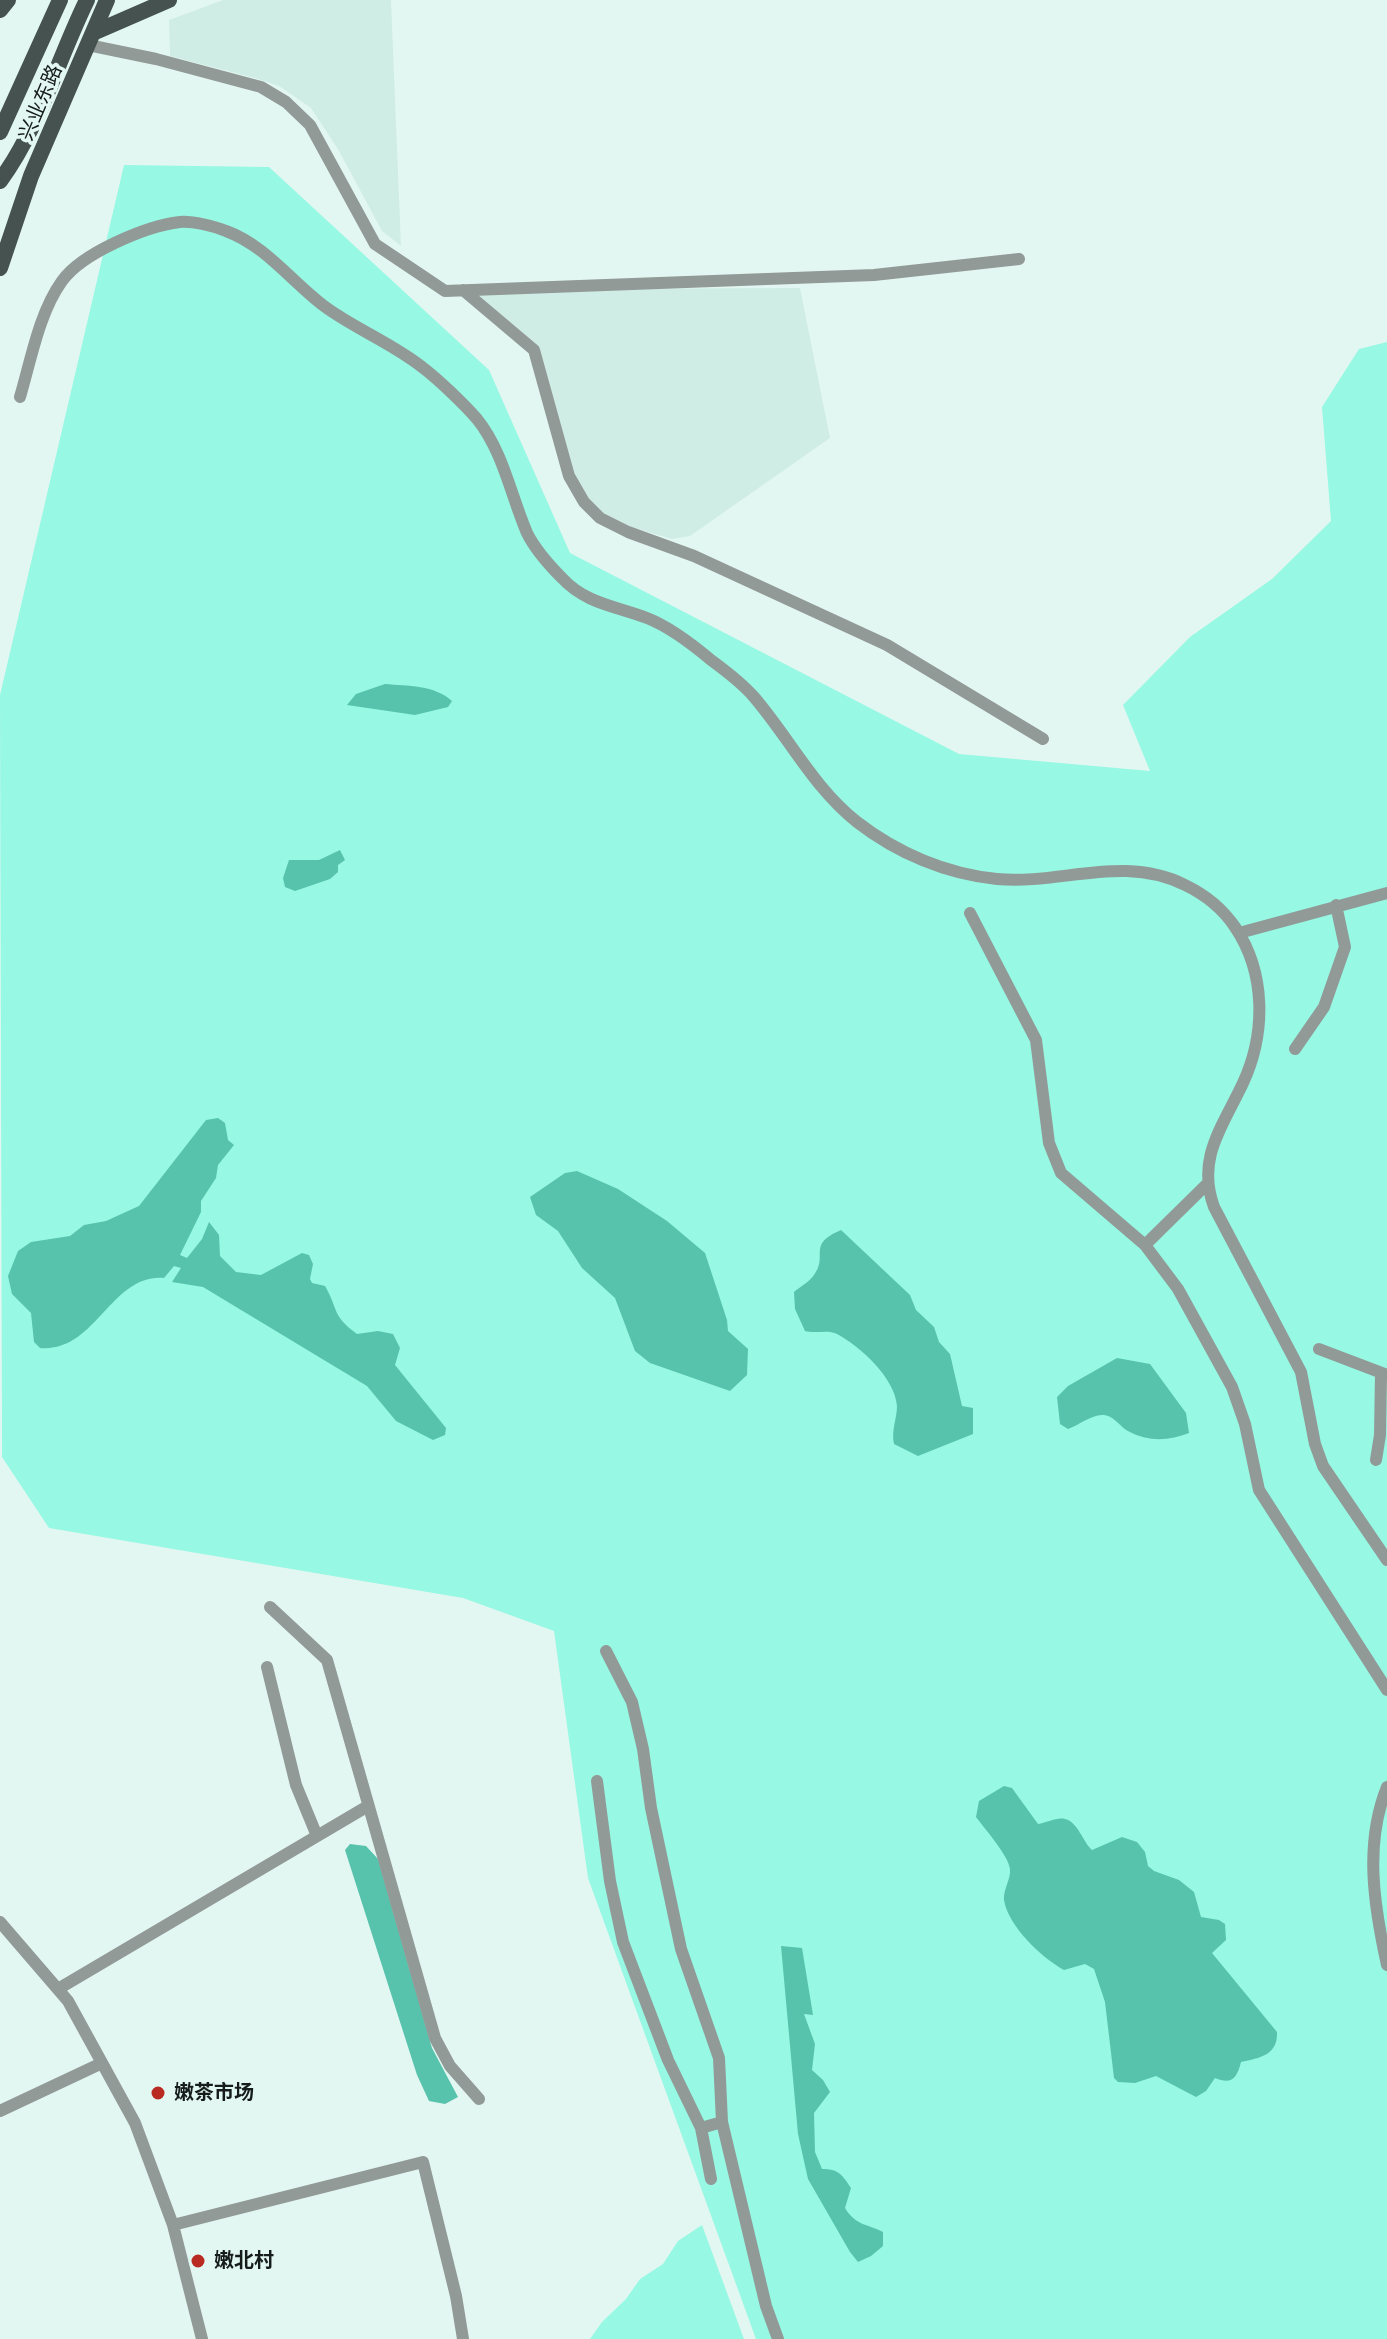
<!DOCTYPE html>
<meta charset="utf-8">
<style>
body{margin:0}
canvas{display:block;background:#e3f7f2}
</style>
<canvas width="1387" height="2339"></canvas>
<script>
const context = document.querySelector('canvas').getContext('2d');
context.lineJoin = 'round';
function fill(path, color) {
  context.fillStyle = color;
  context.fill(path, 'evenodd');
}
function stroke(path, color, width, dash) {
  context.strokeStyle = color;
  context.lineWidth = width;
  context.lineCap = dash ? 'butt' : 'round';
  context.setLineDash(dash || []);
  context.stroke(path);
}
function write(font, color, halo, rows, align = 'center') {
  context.font = font + ' "IBM Plex Sans","Noto Sans SC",sans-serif';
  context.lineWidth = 7;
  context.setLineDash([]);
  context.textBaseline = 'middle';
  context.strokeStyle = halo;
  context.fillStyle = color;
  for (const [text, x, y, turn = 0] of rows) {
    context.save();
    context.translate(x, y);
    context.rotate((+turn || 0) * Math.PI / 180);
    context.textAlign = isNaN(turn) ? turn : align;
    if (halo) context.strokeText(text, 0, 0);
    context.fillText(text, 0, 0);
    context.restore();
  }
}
const built = new Path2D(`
 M223,0H391L401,246L382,231L339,151L311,108L279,86L255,78L170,56L169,20Z
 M800,288L830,438L690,536L672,539L621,524L604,515L586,500L577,483L556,418L538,354L475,294L551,289Z`);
const green = new Path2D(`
 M124,165L269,167L489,370L570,553L959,754L1150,771L1123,705L1190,637L1272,579L1331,521L1322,407L1359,349L1387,342V2339H756L588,1878L554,1631L463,1598L49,1528L2,1457L0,695Z
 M702,2225L744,2339H590L602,2322L626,2299L640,2279L663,2264L678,2241Z`);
const water = new Path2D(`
 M385,684C407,686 435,685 452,701L448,707L415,715L347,705L356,694Z
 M340,850L345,860L338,865V872L330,879L295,891L285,887L283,878L289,860H319Z
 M218,1118L225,1123L228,1140L234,1145L218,1165L216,1178L201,1201V1212L180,1255L187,1258L202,1239L209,1222L219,1235L220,1256L236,1272L261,1275L302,1253L309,1255L313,1264L310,1279L312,1283L325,1286C339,1310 331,1315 357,1334L378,1331L393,1334L400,1348L395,1365L446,1428L445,1435L433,1440L396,1421L367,1386L203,1287L172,1282L181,1268L174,1266L164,1278C110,1274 96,1353 40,1348L34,1342L31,1313L12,1294L8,1276L18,1251L31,1242L70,1236L84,1225L106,1221L139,1206L206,1120Z
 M577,1171L618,1189L667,1221L705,1253L727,1320L728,1331L748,1349L747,1375L730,1391L650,1363L635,1351L615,1298L582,1268L558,1231L536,1215L530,1197L565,1173Z
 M841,1230L910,1295L916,1310L934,1327L939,1342L950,1354L962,1406L973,1408V1434L918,1456L894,1444C891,1430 897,1419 897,1406C895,1378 860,1346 837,1334C828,1329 815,1334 805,1331L795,1309L794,1292C800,1287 809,1282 814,1275C829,1255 806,1245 841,1230Z
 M1117,1358L1150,1364L1186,1413L1189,1433C1169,1441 1148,1442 1128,1431C1119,1426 1114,1415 1102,1415C1091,1415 1079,1425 1068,1429L1060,1424L1057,1397L1068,1386Z
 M1004,1786L1012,1788L1038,1824C1046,1823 1057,1817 1065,1819C1078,1822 1083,1842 1092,1850L1122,1837L1137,1842L1145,1852L1148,1866L1154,1871L1179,1880L1194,1892L1201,1917L1219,1920L1225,1924L1226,1940L1212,1953L1277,2032C1278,2055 1260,2058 1241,2062C1237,2078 1232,2085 1215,2078L1206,2091L1196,2097L1156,2076L1135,2083L1118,2082L1114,2078L1105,2002L1094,1969L1085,1964L1064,1970C1042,1958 1008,1926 1004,1900C1003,1890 1011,1879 1010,1869C1009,1856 984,1828 976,1817L979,1801Z
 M350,1844L366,1846L378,1859L432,2048L458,2097L445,2104L429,2101L417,2075L345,1850Z
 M781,1946L802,1948L813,2015L804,2014L815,2044L812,2070L823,2080L830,2092L814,2113L815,2152L822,2169C838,2169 842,2174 851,2188L845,2208C855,2225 867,2224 883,2232V2246L871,2256L858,2262L850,2252L808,2179L798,2134Z`);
const minor = new Path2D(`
 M88,45L156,59L261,87L286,102L310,125L375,244L445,291L874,275L1019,259
 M463,290L534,350L569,476L584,502L600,518L628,532L694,556L887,645L1043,739
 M20,397C31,360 39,313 62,281C82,253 146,226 180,222C193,221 214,226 226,231C265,245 292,282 324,306C355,329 392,343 422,367C438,379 464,404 477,419C503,451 511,496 527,533C535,549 549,565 562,578C586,604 616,606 647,618C670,627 692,644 711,660C726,671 742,683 754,697C790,739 813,787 857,822C897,853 946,874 997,879C1061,885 1123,854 1185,885C1206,895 1222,908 1235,927C1266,973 1266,1033 1243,1083C1223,1126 1196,1158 1214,1207L1301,1372L1315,1444L1323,1466L1387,1560
 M970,913L1036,1040L1049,1143L1061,1173L1145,1245L1178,1289L1232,1387L1245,1424L1259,1490L1387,1690
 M1239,933L1387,893
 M1295,1049L1324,1007L1345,947L1336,905
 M1145,1245L1206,1185
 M1319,1349L1387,1375
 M1376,1460L1380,1435L1381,1374
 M270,1607L327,1660L435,2038L450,2066L479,2099
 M606,1651L632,1702L643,1749L651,1808L681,1949L719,2058L722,2122L766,2306L778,2339
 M267,1667L296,1785L317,1836
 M597,1781L610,1881L623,1942L668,2060L701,2128L722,2122
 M1387,1787C1364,1844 1374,1906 1387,1965
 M0,1922L68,2001L135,2123L173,2225L202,2339
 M58,1989L368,1806
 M0,2111L102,2063
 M701,2128L711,2179
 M173,2225L423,2162L456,2296L463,2339`);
const major = new Path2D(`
 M0,10L8,0
 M93,33L169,0
 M0,132L60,0
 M0,181C39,128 58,59 87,0
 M0,268L31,176L107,0`);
const markers = [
 [158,2093,8,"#b92a23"],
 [198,2261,8,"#b92a23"]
];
const streetNames = [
 ["兴业东路",41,103,-67]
];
const poiNames = [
 ["嫩茶市场",174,2093],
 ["嫩北村",214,2261]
];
fill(built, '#d0ede5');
fill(green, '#97f8e3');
fill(water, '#57c3ad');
stroke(minor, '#929a98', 12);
stroke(major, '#45524f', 16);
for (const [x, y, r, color] of markers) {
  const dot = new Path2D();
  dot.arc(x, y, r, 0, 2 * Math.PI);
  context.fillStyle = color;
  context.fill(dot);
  stroke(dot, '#e3f7f2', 3);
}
write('20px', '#151c1a', '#e3f7f2', streetNames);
write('bold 20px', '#151c1a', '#e3f7f2', poiNames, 'left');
</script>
